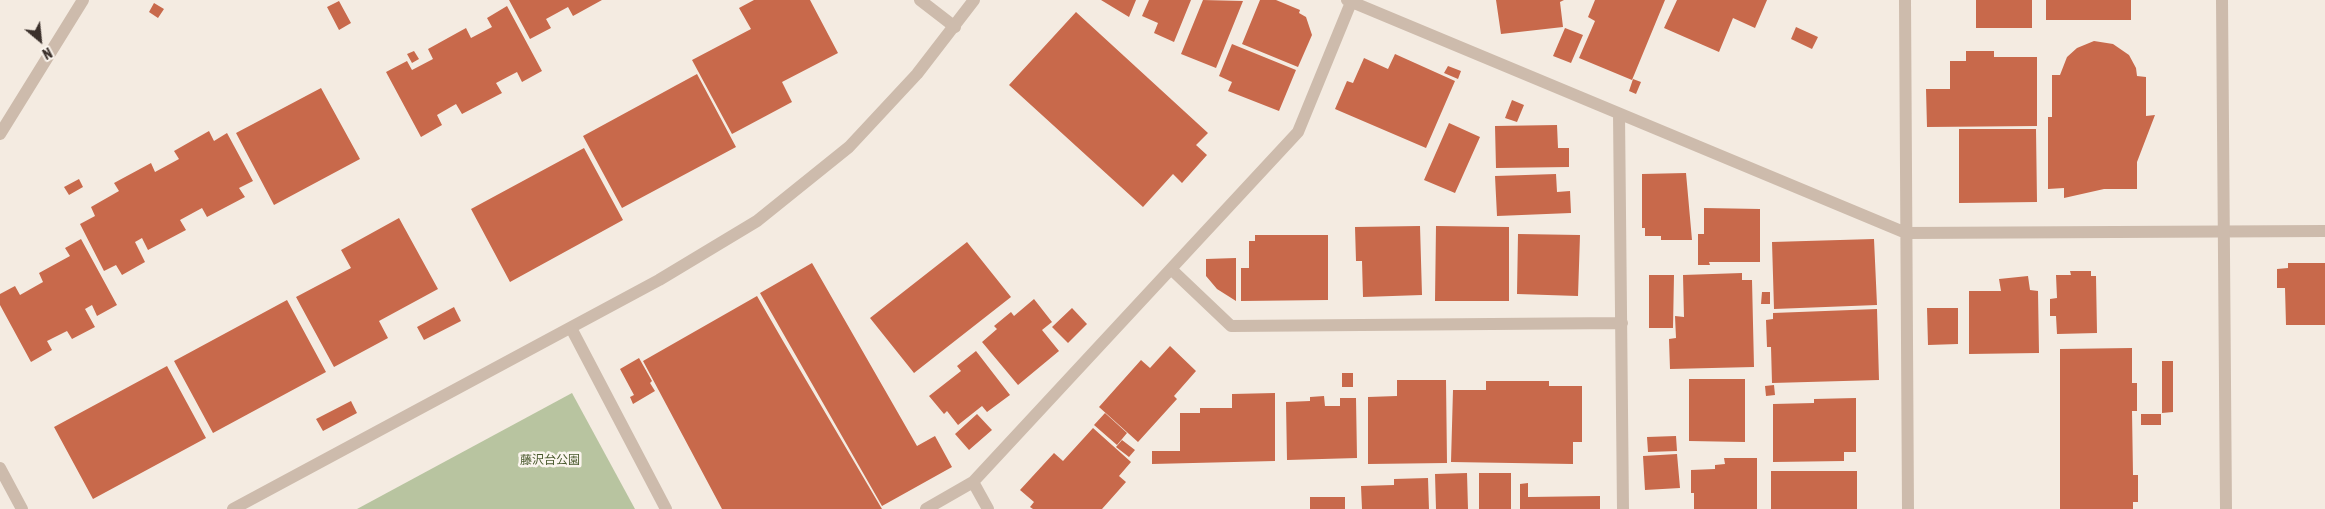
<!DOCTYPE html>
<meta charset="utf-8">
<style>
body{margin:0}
#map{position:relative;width:2325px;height:509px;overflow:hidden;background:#f4ebe1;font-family:"Asap Condensed",sans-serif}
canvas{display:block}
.north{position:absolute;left:15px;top:15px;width:50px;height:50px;-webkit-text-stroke:4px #fbf5ee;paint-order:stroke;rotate:152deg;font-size:14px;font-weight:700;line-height:20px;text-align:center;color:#3b302b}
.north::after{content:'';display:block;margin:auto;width:18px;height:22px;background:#3b302b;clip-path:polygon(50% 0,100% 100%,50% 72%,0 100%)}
</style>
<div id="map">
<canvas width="2325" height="509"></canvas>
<div class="north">N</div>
</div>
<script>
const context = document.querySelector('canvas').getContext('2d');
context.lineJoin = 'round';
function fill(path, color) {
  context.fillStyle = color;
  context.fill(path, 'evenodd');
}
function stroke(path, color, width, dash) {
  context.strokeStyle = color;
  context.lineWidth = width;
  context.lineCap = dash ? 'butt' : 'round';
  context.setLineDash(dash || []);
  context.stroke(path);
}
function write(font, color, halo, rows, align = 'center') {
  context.font = font + ' "Asap Condensed","Noto Sans JP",sans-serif';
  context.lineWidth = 5;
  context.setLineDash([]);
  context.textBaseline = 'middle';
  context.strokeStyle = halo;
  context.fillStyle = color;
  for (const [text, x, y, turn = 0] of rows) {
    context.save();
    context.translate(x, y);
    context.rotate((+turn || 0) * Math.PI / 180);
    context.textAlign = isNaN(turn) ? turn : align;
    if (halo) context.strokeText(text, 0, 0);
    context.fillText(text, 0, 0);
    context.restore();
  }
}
const green = new Path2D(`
 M572,393L635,509H357Z`);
const building = new Path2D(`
 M509,0H602L573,16L568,7L546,19L551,28L530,39Z
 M754,0H810L838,53L782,82L792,102L732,134L692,60L751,29L739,8Z
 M1101,0H1136L1129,17Z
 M1149,0H1191L1174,42L1154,33L1158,23L1142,16Z
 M1203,0L1243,1L1216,68L1181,54Z
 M1260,0H1276L1300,10L1299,13L1306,17L1312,35L1298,67L1242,44Z
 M1496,0H1564L1560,2L1563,27L1501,34Z
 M1595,0H1665L1632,80L1579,58L1595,21L1588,17Z
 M1677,0H1767L1755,28L1733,18L1719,52L1664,28Z
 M1976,0H2032V28H1976Z
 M2046,0H2131V20H2046Z
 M339,1L351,23L339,30L327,7Z
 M154,3L164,9L158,18L149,12Z
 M507,6L542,71L522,82L517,72L496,83L502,93L462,114L456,104L437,115L442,125L421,137L386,72L407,61L412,70L433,59L428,49L466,28L471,38L492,27L487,18Z
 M1076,12L1208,133L1196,145L1207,155L1182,183L1173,174L1143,207L1009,85Z
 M1796,27L1818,37L1812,49L1791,39Z
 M1565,28L1583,35L1571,63L1553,56Z
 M2094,41L2113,44L2129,55L2136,68L2137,76L2146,77V116L2155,115L2137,162V189H2104L2064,198V188L2048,189V117H2052V75H2060L2067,57L2077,48Z
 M1232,44L1296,70L1279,111L1228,91L1232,82L1219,76Z
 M414,51L419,59L412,63L407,54Z
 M1966,51H1994V57H2037V126L1927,127L1926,89H1950V61H1966Z
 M1395,54L1455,81L1426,148L1335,109L1347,81L1353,83L1364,58L1388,69Z
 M1448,66L1461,71L1458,79L1444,73Z
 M697,74L736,147L622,208L583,136Z
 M1633,79L1641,82L1636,94L1629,91Z
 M321,88L360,159L274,205L236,133Z
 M1512,100L1524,105L1517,122L1505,118Z
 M1449,123L1480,137L1455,193L1424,180Z
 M1557,125L1558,148H1569V167L1496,168L1495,126Z
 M1959,129H2036L2037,202L1959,203Z
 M209,131L214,141L227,133L253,181L239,188L245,197L207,217L202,208L180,220L186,230L148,250L142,238L135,242L145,262L122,275L116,265L104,271L80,224L95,216L91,207L119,191L114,183L151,163L155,172L179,159L174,151Z
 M584,148L623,220L510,282L471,209Z
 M1686,173L1692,240H1661V236H1645V228H1642V174Z
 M1556,174L1557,192L1570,191L1571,213L1497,216L1495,176Z
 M79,179L83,187L69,195L64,187Z
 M1704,208L1760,209V262H1709L1710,265H1698V234H1704Z
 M399,218L438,289L379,321L388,338L334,367L296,297L351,268L341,250Z
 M1420,226L1422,295L1363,297L1362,261H1356L1355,227Z
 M1436,226L1509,227V301H1435Z
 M1518,234L1580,235L1578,296L1517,294Z
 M1255,235H1328V300L1241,301V268H1249V241H1255Z
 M81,239L117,305L97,316L92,305L85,309L95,327L72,339L67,331L47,341L52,350L31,362L0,305V294L15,286L20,295L43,282L39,273L70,256L65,248Z
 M1874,239L1877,305L1774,309L1772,242Z
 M967,242L1011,297L914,373L870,318Z
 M1236,258V301L1217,289L1206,276V259Z
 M812,263L917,446L935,436L952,467L882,506L760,293Z
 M2288,263H2325V325H2286L2285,288H2277V269L2288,268Z
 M2070,271H2091V276H2096L2097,333L2057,334L2056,316H2050V299L2057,298L2056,275H2071Z
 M1742,273V280H1752L1754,367L1670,369L1669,339L1676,338L1675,316L1684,317L1683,275Z
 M1649,275H1674L1673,328H1649Z
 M2028,276L2030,290L2038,291L2039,353L1969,354V291H2001L1999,279Z
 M1762,292H1770V304H1761Z
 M757,296L783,341L882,509H722L643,361Z
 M1034,299L1052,322L1042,330L1059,351L1018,385L982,342L997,329L994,326L1011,312L1014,316Z
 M287,300L326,372L213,433L174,361Z
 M454,307L461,321L424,340L417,327Z
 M1072,308L1087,324L1068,343L1052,327Z
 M1927,308H1958V344L1928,345Z
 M1877,309L1879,380L1772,383L1771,347H1767L1766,320L1773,319V313Z
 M1170,346L1196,371L1174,396L1177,399L1138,442L1099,407L1141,360L1150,368Z
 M2132,348V383H2137V411H2132L2133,475H2138V502H2133V509H2060V349Z
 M976,351L1010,395L987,412L982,406L958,425L947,411L944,414L929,396L961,371L957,366Z
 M639,358L652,381L650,383L655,391L633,404L630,397L634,395L620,369Z
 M2162,361H2173V412L2162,413Z
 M167,366L206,438L93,499L54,427Z
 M1342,373H1353V387H1342Z
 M1689,379H1745V442L1689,441Z
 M1397,380H1446L1447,463L1368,464V397L1397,396Z
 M1486,381H1549V386H1582V442H1573V464L1451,462L1453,390H1486Z
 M1774,385L1775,395L1766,396L1765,386Z
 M1275,393V461L1152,464V451H1180V413H1200V408H1232V394Z
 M1324,396L1325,406H1340V398H1356L1357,458L1287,460L1286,402L1310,401V397Z
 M1856,398V452H1844V461L1773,462V404L1814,403V399Z
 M351,401L357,413L323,431L316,419Z
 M1105,413L1127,433L1117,445L1094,425Z
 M977,414L992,430L969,450L955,434Z
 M2141,414H2161V425H2141Z
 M1093,428L1131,462L1119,476L1126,482L1102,509H1033L1030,507L1034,502L1020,490L1054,453L1063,461Z
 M1676,436L1677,451L1648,452L1647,437Z
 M1122,440L1135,450L1129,457L1116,447Z
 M1677,454L1680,488L1645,490L1643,456Z
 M1724,458H1757V509H1694V493H1691V470L1715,469V465L1725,464Z
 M1771,471H1857V509H1771Z
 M1467,473L1468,509H1436L1435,474Z
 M1479,473H1511V509H1479Z
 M1428,478L1429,509H1362L1361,486L1394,485V479Z
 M1528,483V497L1600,496V509H1520V484Z
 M1310,497H1345V509H1310Z`);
const service = new Path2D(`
 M920,0L955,27
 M0,134L83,0
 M0,468L22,509`);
const minor = new Path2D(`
 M1347,0L1906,233L2325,231
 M1905,0L1908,509
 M1619,114L1623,509
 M1171,269L1231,326L1622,323
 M571,328L666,509
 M973,482L988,509
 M926,509L973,482L1298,132L1352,0`);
const tertiary = new Path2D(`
 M2222,0L2226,509
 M233,509L659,280L757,221L849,147L917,74L974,0`);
const parkNames = [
 ["藤沢台公園",550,460]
];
fill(green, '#b8c4a0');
fill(building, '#c8694b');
stroke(service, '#cdbbac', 12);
stroke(minor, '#cdbbac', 12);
stroke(tertiary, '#cdbbac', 12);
write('12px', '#4a5a2e', '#fbf5ee', parkNames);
</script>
